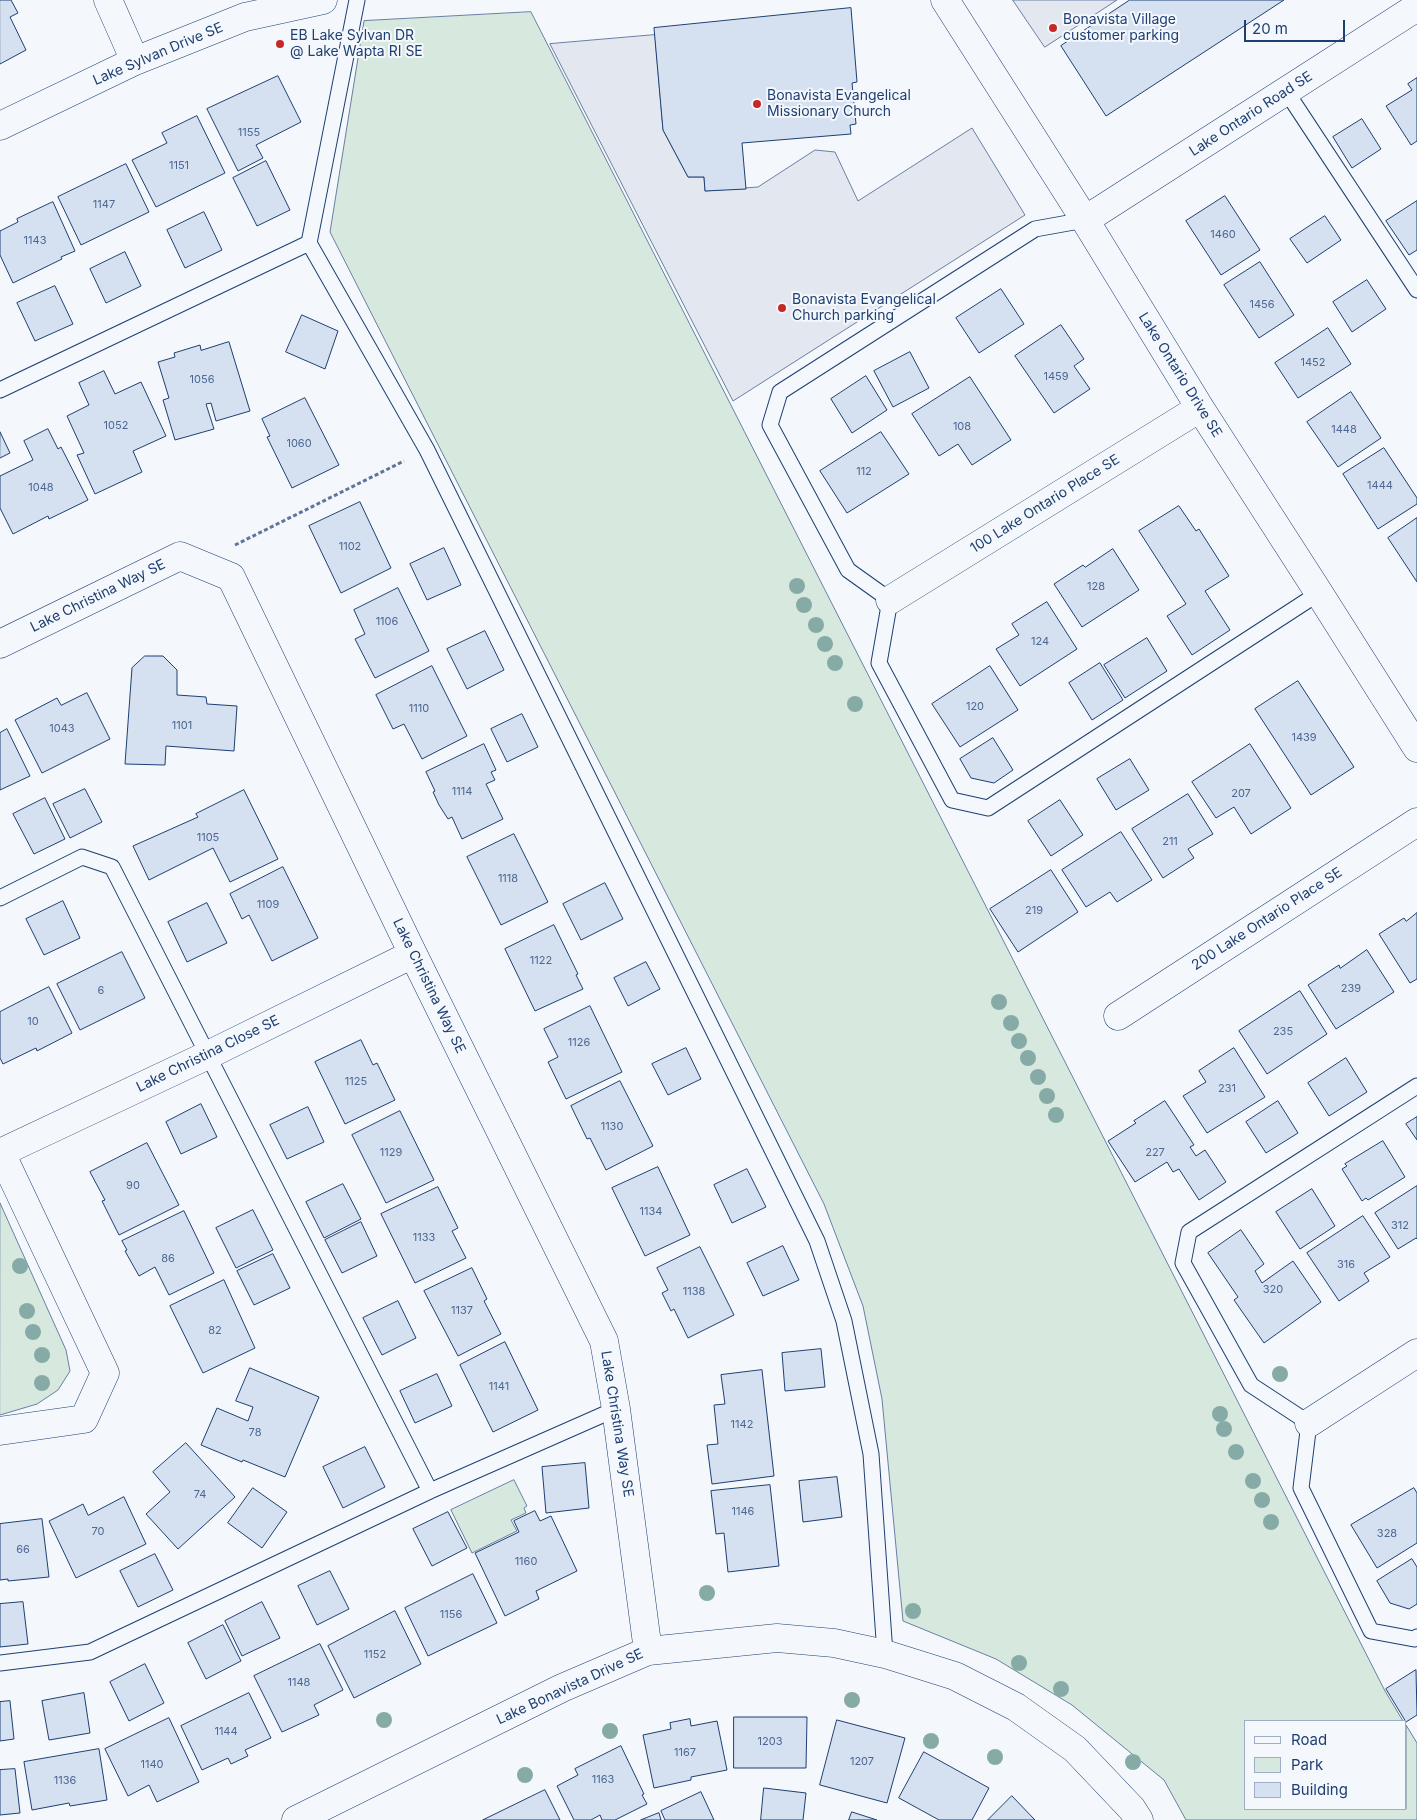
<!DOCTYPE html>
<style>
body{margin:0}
#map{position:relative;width:1417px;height:1820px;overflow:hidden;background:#f4f7fb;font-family:Inter,sans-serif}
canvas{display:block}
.legend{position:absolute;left:1244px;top:1720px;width:162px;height:90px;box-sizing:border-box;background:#f4f7fb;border:1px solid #9eadc5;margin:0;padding:6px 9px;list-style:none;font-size:15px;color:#1d3f73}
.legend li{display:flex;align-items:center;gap:10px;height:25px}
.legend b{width:25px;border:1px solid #9eadc5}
.scale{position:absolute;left:1244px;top:20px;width:101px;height:22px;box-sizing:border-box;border:2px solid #1d3f73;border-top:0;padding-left:6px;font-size:15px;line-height:18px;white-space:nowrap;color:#1d3f73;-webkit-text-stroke:4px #f4f7fb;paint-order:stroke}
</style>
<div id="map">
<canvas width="1417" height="1820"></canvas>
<ul class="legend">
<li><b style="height:6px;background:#f4f7fb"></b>Road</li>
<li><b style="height:14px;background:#d7e8df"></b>Park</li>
<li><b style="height:14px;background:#d5e0f0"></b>Building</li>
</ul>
<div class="scale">20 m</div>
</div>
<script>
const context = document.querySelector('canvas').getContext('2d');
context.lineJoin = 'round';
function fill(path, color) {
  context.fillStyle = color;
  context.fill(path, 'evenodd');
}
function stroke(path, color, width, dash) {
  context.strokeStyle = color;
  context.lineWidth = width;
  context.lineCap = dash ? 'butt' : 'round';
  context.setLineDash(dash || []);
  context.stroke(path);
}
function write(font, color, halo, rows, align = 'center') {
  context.font = font + ' Inter,sans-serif';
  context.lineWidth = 4;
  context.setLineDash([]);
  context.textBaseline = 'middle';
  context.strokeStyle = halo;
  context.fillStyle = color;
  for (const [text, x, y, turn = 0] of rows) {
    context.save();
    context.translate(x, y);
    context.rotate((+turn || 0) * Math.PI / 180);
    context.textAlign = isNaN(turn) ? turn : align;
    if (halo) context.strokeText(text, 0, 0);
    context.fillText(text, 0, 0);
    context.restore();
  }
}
const green = new Path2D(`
 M531,12L1385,1691L1403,1721H1246V1809H1406V1725L1417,1743V1820H1186L1164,1780L1072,1705L996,1659L903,1621L882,1399L863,1306L824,1204L330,232L364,21Z
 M0,1203L66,1350L70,1371L58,1390L37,1404L0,1415Z
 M514,1480L527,1506L524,1508L526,1513L511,1520L517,1531L472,1553L451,1510Z`);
const parking = new Path2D(`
 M1013,0H1117L1045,47Z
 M655,35L663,130L688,177H704L705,191L758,187L815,150L835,152L858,201L972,128L1025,215L733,401L550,44Z`);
const building = new Path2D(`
 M0,0H11L18,13L10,17L26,50L0,64Z
 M1130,0H1284L1106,116L1061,46Z
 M851,8L857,82L852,83L856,124L850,125L851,134L742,143L746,189L705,191L704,177H688L663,130L654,28Z
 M278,76L301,122L256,145L263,158L238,171L207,109Z
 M1417,78V141L1411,145L1386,106L1412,90L1408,84Z
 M197,116L225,173L156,207L132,160L167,143L162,133Z
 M1362,119L1381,149L1352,168L1333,137Z
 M266,161L290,210L257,226L233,178Z
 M126,164L149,212L81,245L58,197Z
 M1225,196L1260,250L1221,275L1186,221Z
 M1417,201V250L1409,255L1386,221Z
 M53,202L75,251L61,257L62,259L13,283L0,255V231L18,222L17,219Z
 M204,212L222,250L185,268L167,230Z
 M1325,216L1341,240L1307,263L1290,239Z
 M125,252L141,286L106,303L90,269Z
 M1260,262L1294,315L1259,338L1224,285Z
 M1367,280L1386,309L1352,332L1333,302Z
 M55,286L73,324L35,341L17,303Z
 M1001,289L1024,324L979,353L956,318Z
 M302,315L338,331L325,369L286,352Z
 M1061,325L1084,359L1074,366L1090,389L1054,413L1015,356Z
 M1328,328L1351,364L1298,398L1275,363Z
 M229,342L250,411L216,421L211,403L206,404L214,429L175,440L163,400L169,398L158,362L175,357L174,353L200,345L201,350Z
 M910,352L929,388L893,407L874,371Z
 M104,371L115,394L141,382L166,436L133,451L142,472L95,494L77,455L84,453L67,416L89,405L79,383Z
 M866,376L887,410L852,433L831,399Z
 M970,377L1011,440L972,465L958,444L939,456L912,414Z
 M1351,392L1381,438L1338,467L1307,422Z
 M305,398L339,465L292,488L267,437L270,436L262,419Z
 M48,429L58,449L61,447L88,500L49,519L48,516L13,534L0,508V476L33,460L24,441Z
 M0,432L10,453L0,458Z
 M881,432L909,474L847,513L820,471Z
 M1384,448L1417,498V504L1378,529L1343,474Z
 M360,502L391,568L341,593L309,526Z
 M1179,506L1196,531L1199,529L1229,576L1205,591L1230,630L1192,655L1167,616L1186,604L1139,531Z
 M1417,518V582L1388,538Z
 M444,548L461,585L427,600L410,564Z
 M1113,549L1139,590L1082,627L1054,584L1083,565L1085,567Z
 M398,588L429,651L375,678L355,639L365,634L354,610Z
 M1047,602L1077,649L1020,686L996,649L1019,635L1012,624Z
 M485,631L504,670L467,689L447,649Z
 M1147,638L1167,671L1125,698L1104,665Z
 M145,656H163L177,670V695L206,697L207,704L237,706L234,751L166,746L165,765L125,764L132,668Z
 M1100,663L1123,700L1092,720L1069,683Z
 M432,666L467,736L422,759L404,724L393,729L376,695Z
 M990,666L1018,710L960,747L932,704Z
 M1298,681L1354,767L1311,795L1255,709Z
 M87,693L110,739L42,773L15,720L57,698L61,705Z
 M522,714L538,747L507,762L491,729Z
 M7,729L30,776L0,790V733Z
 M993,738L1013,770L994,783L971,778L960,759Z
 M484,744L496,770L491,772L495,780L486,784L503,819L462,839L452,817L448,819L439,805L433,792L435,791L426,772Z
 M1250,744L1291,808L1251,834L1234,807L1216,818L1192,782Z
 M1130,759L1149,790L1116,810L1097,779Z
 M85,789L102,822L70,838L53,804Z
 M244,790L278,859L230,882L213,848L149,880L133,846L198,817L196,814Z
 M1188,794L1213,834L1188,849L1194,858L1163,878L1132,829Z
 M45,798L65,839L34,854L13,814Z
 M1060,800L1083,835L1051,856L1028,821Z
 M1121,832L1152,880L1117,902L1110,892L1086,907L1062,870Z
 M514,834L548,902L501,925L467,857Z
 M283,867L318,938L272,961L249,915L242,919L230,894Z
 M1051,870L1078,912L1018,952L990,909Z
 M605,883L623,919L581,940L563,904Z
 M63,901L80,938L44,955L26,919Z
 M207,903L227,943L187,962L168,922Z
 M1417,913V979L1410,983L1379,934L1404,918L1406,921Z
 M554,925L578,974L576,975L583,989L535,1011L505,949Z
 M1367,950L1394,992L1336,1029L1308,985L1339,965L1340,968Z
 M122,952L145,998L80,1030L57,984Z
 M646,962L660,989L628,1006L614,978Z
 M49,987L72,1033L37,1051L36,1048L3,1064L0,1058V1012Z
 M1300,991L1327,1034L1267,1074L1239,1031Z
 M590,1006L622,1072L566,1099L548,1062L558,1057L544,1029Z
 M361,1040L373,1065L377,1063L395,1100L345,1124L315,1062Z
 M686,1048L701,1079L668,1095L652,1064Z
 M1234,1048L1265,1097L1207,1133L1183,1096L1206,1082L1199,1071Z
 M1346,1058L1367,1092L1329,1116L1308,1083Z
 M620,1081L653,1146L606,1170L590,1138L587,1139L571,1106Z
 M1165,1101L1194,1145L1190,1147L1196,1156L1205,1150L1226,1182L1199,1200L1179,1169L1173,1172L1167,1162L1135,1182L1108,1141L1136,1123L1134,1121Z
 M1278,1101L1298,1133L1266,1153L1246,1122Z
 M201,1104L217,1137L181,1154L166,1122Z
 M308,1107L324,1142L287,1159L270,1125Z
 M400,1111L434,1180L386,1203L352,1135Z
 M1417,1117V1140L1406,1124Z
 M1383,1141L1405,1177L1368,1200L1366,1198L1362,1201L1342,1169L1347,1166L1345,1164Z
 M147,1143L179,1205L119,1235L102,1201L105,1200L90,1172Z
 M658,1167L690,1235L645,1256L612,1188Z
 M747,1169L766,1207L732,1223L714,1185Z
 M343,1184L361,1219L324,1238L306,1202Z
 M1417,1186V1239L1416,1238L1398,1249L1375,1213Z
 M438,1187L458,1228L452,1231L466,1258L415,1283L381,1214Z
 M1312,1189L1335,1226L1300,1249L1276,1212Z
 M253,1210L273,1250L236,1268L216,1228Z
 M184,1211L214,1273L169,1295L155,1267L139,1276L125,1251L127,1250L122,1241Z
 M1363,1216L1390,1257L1364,1273L1369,1281L1339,1301L1307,1253Z
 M361,1222L377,1256L342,1273L325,1240Z
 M1241,1230L1264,1264L1255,1271L1262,1283L1293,1261L1321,1302L1264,1343L1234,1300L1238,1297L1208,1253Z
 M783,1246L799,1280L763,1296L747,1263Z
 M700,1247L734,1315L688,1338L674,1309L671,1311L662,1293L668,1290L657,1268Z
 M273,1254L290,1288L254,1305L237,1271Z
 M472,1268L487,1299L484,1301L501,1334L458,1356L424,1291Z
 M224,1280L255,1348L203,1373L170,1306Z
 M398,1301L416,1338L382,1355L363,1318Z
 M505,1342L538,1410L493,1432L460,1365Z
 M821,1349L825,1387L785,1391L782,1353Z
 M250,1368L319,1397L285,1477L243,1460L242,1462L201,1445L217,1408L248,1421L253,1407L236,1401Z
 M762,1370L774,1476L712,1484L707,1445L718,1444L714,1405L725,1404L721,1375Z
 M437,1374L452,1406L415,1423L400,1391Z
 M186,1443L235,1497L178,1549L146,1514L170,1492L153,1472Z
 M365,1447L385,1487L343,1508L323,1467Z
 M585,1463L589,1508L546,1513L542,1467Z
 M837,1477L842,1517L803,1522L799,1481Z
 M770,1485L779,1566L728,1572L724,1533L716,1534L711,1491Z
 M253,1488L287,1512L262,1548L228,1523Z
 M1414,1488L1417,1493V1543L1377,1568L1351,1525Z
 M124,1497L146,1544L76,1578L49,1521L83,1504L88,1515Z
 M535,1511L540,1521L551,1516L577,1571L536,1591L539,1599L505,1616L475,1553L519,1532L514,1521Z
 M448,1512L467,1548L432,1566L413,1529Z
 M42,1519L49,1577L8,1581V1579L0,1580V1524Z
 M155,1554L173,1590L138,1607L120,1571Z
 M1412,1559L1417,1567V1604L1409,1609L1390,1603L1377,1581Z
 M330,1571L349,1609L317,1625L298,1586Z
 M473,1574L497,1623L428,1656L405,1608Z
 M23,1602L28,1644L0,1647V1604Z
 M262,1602L280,1638L242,1656L225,1621Z
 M395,1611L421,1664L354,1698L328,1646Z
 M223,1625L241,1661L206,1679L188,1643Z
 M320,1644L343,1690L314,1705L319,1715L282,1732L254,1676Z
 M145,1664L164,1703L129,1721L110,1682Z
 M1416,1670L1417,1715L1406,1722L1386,1689Z
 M84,1693L90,1733L49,1740L42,1701Z
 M249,1693L271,1738L245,1750L248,1756L231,1764L228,1758L202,1770L181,1726Z
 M10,1701L14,1739L0,1741V1702Z
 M734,1717H807L806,1768H734Z
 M169,1718L199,1782L157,1802L149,1785L128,1796L105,1749Z
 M690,1719L691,1726L717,1721L727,1770L691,1777V1780L654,1788L643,1735L671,1729L670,1723Z
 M837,1720L905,1738L887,1803L820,1785Z
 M621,1746L644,1794L642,1795L647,1804L615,1820H602L600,1815L591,1820H574L557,1786L578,1775L575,1769Z
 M99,1749L107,1800L70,1806L69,1803L32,1810L24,1762Z
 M924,1752L989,1788L972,1820H939L899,1798Z
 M15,1769L20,1813L0,1815V1770Z
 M764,1788L806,1793L803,1820H761Z
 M545,1790L560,1820H483Z
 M701,1792L714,1820H665L661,1811Z
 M1012,1796L1035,1820H988Z
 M852,1812L877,1820H849Z
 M659,1813L661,1820H641Z`);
const path = new Path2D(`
 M235,545L404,461`);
const service = new Path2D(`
 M1286,91L1417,290
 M1085,220L1035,229L780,392L770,425L848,570L890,600L879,663L952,800L988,808L1319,593
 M309,243L427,450L817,1241L844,1321L871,1454L885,1654
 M0,390L309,243L357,0
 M0,898L82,857L112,867L430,1491
 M1417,1086L1189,1232L1183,1263L1251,1385L1309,1423L1301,1488L1371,1631L1414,1639L1417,1637
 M0,1663L90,1652L430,1491L616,1409`);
const minor = new Path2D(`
 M108,0L135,61
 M945,0L1085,220L1200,408L1319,593L1417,748
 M0,126L135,61L245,17L323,0
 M1085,220L1417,7
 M890,600L1200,408
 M0,644L180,556L231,577L413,954L604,1341L616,1409L648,1651
 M1118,1016L1417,822
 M0,1153L208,1055L413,954
 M1309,1423L1417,1353
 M0,1431L84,1419L105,1373L1,1153`);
const tertiary = new Path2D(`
 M296,1820L562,1688L648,1651L777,1638L834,1643L885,1654L955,1676L1016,1707L1075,1749L1132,1809L1139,1820`);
const trees = [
 [797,586],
 [804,605],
 [816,625],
 [825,644],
 [835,663],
 [855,704],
 [999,1002],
 [1011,1023],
 [1019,1041],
 [1028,1058],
 [1038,1077],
 [1047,1096],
 [1056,1115],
 [20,1266],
 [27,1311],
 [33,1332],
 [42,1355],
 [1280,1374],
 [42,1383],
 [1220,1414],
 [1224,1429],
 [1236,1452],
 [1253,1481],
 [1262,1500],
 [1271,1522],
 [707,1593],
 [913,1611],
 [1019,1663],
 [1061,1689],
 [852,1700],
 [384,1720],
 [610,1731],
 [931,1741],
 [995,1757],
 [1133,1762],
 [525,1775]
];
const markers = [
 [1053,28,5,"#c62828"],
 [280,44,5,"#c62828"],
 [757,104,5,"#c62828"],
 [782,308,5,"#c62828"]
];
const numberNames = [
 ["1155",249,133],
 ["1151",179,166],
 ["1147",104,205],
 ["1460",1223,235],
 ["1143",35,241],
 ["1456",1262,305],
 ["1452",1313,363],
 ["1459",1056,377],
 ["1056",202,380],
 ["1052",116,426],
 ["108",962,427],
 ["1448",1344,430],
 ["1060",299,444],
 ["112",864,472],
 ["1444",1380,486],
 ["1048",41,488],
 ["1102",350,547],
 ["128",1096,587],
 ["1106",387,622],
 ["124",1040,642],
 ["120",975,707],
 ["1110",419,709],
 ["1101",182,726],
 ["1043",62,729],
 ["1439",1304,738],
 ["1114",462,792],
 ["207",1241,794],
 ["1105",208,838],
 ["211",1170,842],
 ["1118",508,879],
 ["1109",268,905],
 ["219",1034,911],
 ["1122",541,961],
 ["239",1351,989],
 ["6",101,991],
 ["10",33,1022],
 ["235",1283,1032],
 ["1126",579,1043],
 ["1125",356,1082],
 ["231",1227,1089],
 ["1130",612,1127],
 ["1129",391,1153],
 ["227",1155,1153],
 ["90",133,1186],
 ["1134",651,1212],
 ["312",1400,1226],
 ["1133",424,1238],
 ["86",168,1259],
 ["316",1346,1265],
 ["320",1273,1290],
 ["1138",694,1292],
 ["1137",462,1311],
 ["82",215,1331],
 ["1141",499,1387],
 ["1142",742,1425],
 ["78",255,1433],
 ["74",200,1495],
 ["1146",743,1512],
 ["70",98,1532],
 ["328",1387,1534],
 ["66",23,1550],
 ["1160",526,1562],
 ["1156",451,1615],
 ["1152",375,1655],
 ["1148",299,1683],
 ["1144",226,1732],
 ["1203",770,1742],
 ["1167",685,1753],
 ["1207",862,1762],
 ["1140",152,1765],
 ["1163",603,1780],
 ["1136",65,1781]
];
const poiNames = [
 ["Bonavista Village",1063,20],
 ["customer parking",1063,36],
 ["EB Lake Sylvan DR",290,36],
 ["@ Lake Wapta RI SE",290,52],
 ["Bonavista Evangelical",767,96],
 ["Missionary Church",767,112],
 ["Bonavista Evangelical",792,300],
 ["Church parking",792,316]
];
const streetNames = [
 ["Lake Sylvan Drive SE",158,54,-23],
 ["Lake Ontario Road SE",1251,114,-33],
 ["Lake Ontario Drive SE",1180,375,58],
 ["100 Lake Ontario Place SE",1045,504,-32],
 ["Lake Christina Way SE",98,596,-26],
 ["200 Lake Ontario Place SE",1267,919,-33],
 ["Lake Christina Way SE",429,986,64],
 ["Lake Christina Close SE",208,1054,-26],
 ["Lake Christina Way SE",617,1424,81],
 ["Lake Bonavista Drive SE",570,1687,-25]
];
fill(green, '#d7e8df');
stroke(green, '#687fa3', 1);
fill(parking, '#e3e8f0');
stroke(parking, '#687fa3', 1);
fill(building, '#d5e0f0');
stroke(building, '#1d3f73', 1);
stroke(service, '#1d3f73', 17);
stroke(minor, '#1d3f73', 29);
stroke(tertiary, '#1d3f73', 29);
stroke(path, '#5e769c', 3, [4, 2.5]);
stroke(service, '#f4f7fb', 15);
stroke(minor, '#f4f7fb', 28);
stroke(tertiary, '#f4f7fb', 28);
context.fillStyle = '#86aba6';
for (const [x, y] of trees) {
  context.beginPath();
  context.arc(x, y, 8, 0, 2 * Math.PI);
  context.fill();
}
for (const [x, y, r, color] of markers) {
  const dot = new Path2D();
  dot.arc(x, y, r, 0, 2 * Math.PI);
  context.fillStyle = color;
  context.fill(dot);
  stroke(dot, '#f4f7fb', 2);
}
write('11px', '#4b6792', null, numberNames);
write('14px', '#1d3f73', '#f4f7fb', poiNames, 'left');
write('14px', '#1d3f73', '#f4f7fb', streetNames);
</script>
